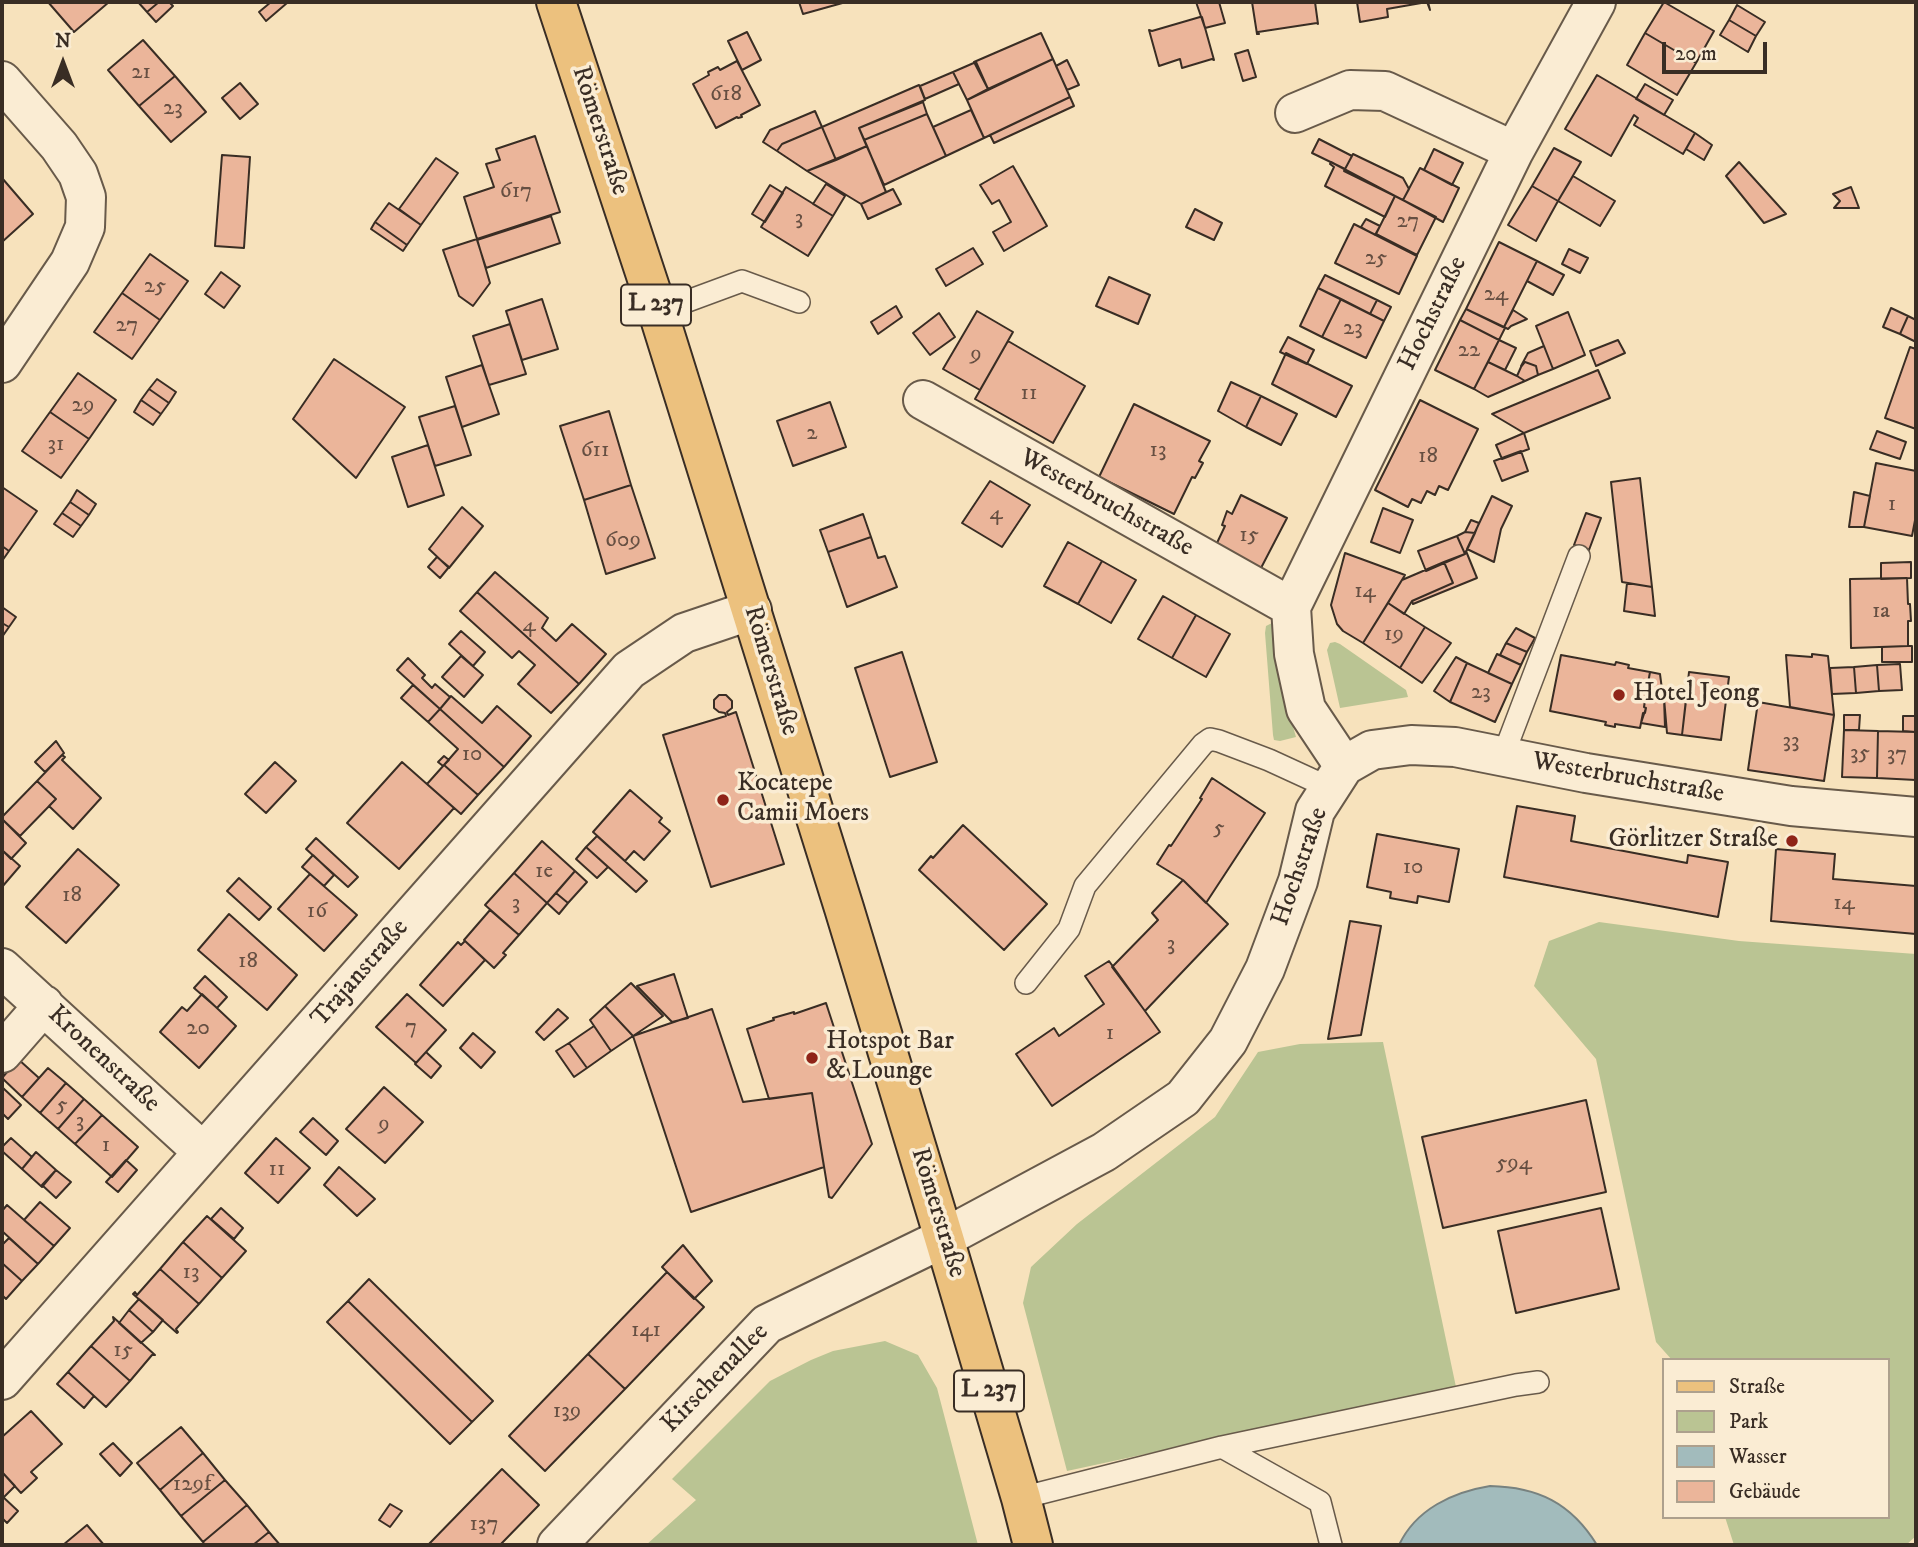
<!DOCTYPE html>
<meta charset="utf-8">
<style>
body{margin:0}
#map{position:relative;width:1918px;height:1547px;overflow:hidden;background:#f7e2bc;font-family:"IM FELL DW Pica",serif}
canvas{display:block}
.frame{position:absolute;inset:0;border:4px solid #392d24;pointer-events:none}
.legend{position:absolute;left:1662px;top:1358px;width:228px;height:161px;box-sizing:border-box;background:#faecd3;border:2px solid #ada08d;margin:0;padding:9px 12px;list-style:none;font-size:21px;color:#392d24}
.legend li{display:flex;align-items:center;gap:14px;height:35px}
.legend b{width:35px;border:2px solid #ada08d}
.north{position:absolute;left:28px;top:28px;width:70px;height:70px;-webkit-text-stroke:5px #faecd3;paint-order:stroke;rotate:0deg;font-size:19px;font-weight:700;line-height:28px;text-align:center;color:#392d24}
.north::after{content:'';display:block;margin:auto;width:24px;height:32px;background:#392d24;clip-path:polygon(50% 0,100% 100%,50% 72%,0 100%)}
.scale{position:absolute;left:1662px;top:42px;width:105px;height:32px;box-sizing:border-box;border:4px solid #392d24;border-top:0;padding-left:9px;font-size:21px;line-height:24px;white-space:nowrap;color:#392d24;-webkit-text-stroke:5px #faecd3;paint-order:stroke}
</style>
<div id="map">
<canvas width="1918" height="1547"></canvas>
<div class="frame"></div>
<ul class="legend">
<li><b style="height:9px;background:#ecc17e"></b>Straße</li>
<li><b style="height:19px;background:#bac493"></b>Park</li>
<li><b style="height:19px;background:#a2bbbc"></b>Wasser</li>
<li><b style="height:19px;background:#ebb59a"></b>Gebäude</li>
</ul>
<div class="north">N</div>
<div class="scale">20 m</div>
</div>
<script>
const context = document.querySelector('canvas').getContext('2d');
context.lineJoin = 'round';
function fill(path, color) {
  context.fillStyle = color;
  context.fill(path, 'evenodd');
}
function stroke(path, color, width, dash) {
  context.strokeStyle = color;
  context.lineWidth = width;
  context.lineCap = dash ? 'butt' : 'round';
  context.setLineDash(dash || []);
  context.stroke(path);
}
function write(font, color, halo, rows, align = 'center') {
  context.font = font + ' "IM FELL DW Pica",serif';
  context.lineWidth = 7;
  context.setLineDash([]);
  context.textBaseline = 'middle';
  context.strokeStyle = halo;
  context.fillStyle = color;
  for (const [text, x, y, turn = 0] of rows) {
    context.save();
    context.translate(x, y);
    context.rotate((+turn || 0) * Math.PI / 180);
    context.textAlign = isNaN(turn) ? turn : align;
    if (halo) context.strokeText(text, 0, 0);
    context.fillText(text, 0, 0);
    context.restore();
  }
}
const green = new Path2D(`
 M1272,623L1276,630L1291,720L1296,737L1280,741L1274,740L1273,735L1265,633L1266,626Z
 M1335,642L1340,644L1406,690L1408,697L1340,708L1327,650L1330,643Z
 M1599,922L1739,941L1916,954V1536L1906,1545H1734L1725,1517H1888V1360H1672L1656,1342L1596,1059L1534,986L1549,941Z
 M1383,1042L1456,1387L1067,1471L1023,1303L1031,1267L1077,1224L1215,1117L1258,1052L1300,1044Z
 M885,1341L918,1355L937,1388L978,1545H646L696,1500L672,1479L770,1381L811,1360L833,1351Z`);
const water = new Path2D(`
 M1490,1486C1538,1487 1571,1503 1597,1545H1399C1416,1509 1453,1492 1490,1486Z`);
const building = new Path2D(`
 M48,2H109L74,32Z
 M138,2H159L147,12Z
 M159,2H169L173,6L156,22L147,12Z
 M271,2H286L287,3L266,21L259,12Z
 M799,2H846L803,14Z
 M1196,2H1219L1225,23L1205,28Z
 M1252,2H1315L1318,24L1317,23L1258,32L1259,34H1257Z
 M1357,2H1428L1430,10L1427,2L1387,9L1388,17L1360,22Z
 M1664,2L1714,31L1696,63L1645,33Z
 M1737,5L1765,22L1756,36L1729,20Z
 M1200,17H1202L1214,60L1212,59L1182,68L1180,59L1159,66L1149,30L1152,31Z
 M1729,20L1756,36L1748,52L1720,35Z
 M747,32L761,60L742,70L728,41Z
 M1041,33L1053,59L988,89L974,62Z
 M1645,33L1696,63L1677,95L1627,65Z
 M143,40L175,76L139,106L108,70Z
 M1248,50L1256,77L1243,81L1235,54Z
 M1053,59L1070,97L984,138L967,100Z
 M1067,60L1079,85L1067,90L1056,66Z
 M737,61L760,105L741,115L742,117L738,118L737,117L716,128L693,84L709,75L708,72L718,67L720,70Z
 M976,62L988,89L967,100L953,72Z
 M953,72L959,84L925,99L920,86Z
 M1597,75L1695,133L1683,154L1634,125L1638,118L1634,115L1611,156L1565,129Z
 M175,76L206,112L171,142L139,106Z
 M240,83L258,104L240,119L222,98Z
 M1645,84L1673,100L1664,115L1636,99Z
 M919,85L925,100L859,128L867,146L836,160L822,127Z
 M1070,97L1074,106L994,143L990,135Z
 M923,102L927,114L864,140L859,128Z
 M971,110L984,138L946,156L933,127Z
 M815,111L822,127L782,144L777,151L763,142L770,130Z
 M927,114L946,156L884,185L864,140Z
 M822,127L836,160L807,171L777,151L782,144Z
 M1695,133L1712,145L1704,160L1686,149Z
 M535,136L560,212L477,239L464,197L494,187L486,164L500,160L496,149Z
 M1319,139L1352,156L1345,169L1312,153Z
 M867,146L886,192L861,204L807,171Z
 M1554,148L1581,162L1558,201L1532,186Z
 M1434,149L1463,163L1452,185L1424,170Z
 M1353,154L1403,178L1409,189L1403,200L1344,171Z
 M222,155L250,157L244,248L215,246Z
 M436,158L458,173L421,225L399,209Z
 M1331,162L1395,196L1385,217L1325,186L1334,167L1330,164Z
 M1739,162L1786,214L1764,223L1726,176Z
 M1013,166L1047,226L1004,251L993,232L1011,222L999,200L992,204L980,185Z
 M1420,168L1459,188L1443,222L1403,200Z
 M1573,176L1615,201L1600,226L1558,201Z
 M2,178L33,214L2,242Z
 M826,184L845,196L833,216L813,204Z
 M770,185L783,193L765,222L752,214Z
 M1532,186L1558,201L1536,241L1508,225Z
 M786,187L833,216L808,256L761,227Z
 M1851,187L1859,208H1834L1840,201L1833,194Z
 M893,189L901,204L868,219L861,204Z
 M1395,196L1436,217L1417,255L1376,234Z
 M389,203L421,225L407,245L375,222Z
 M1195,209L1222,223L1214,240L1186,227Z
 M551,216L560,243L486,268L477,240Z
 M1366,219L1380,226L1375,235L1361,227Z
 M375,222L407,245L403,251L371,229Z
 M1354,224L1417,256L1399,294L1335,263Z
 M477,239L490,283L473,306L459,296L443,250Z
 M1499,242L1537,261L1504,327L1466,309Z
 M973,248L983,264L946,286L936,269Z
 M1569,249L1588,258L1580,273L1562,264Z
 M150,254L188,281L160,320L122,293Z
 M1537,261L1564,275L1553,295L1527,281Z
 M221,272L240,286L224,308L205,294Z
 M1325,275L1377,300L1370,314L1318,288Z
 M1109,277L1150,295L1138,324L1096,306Z
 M1318,288L1341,299L1322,337L1300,326Z
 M122,293L160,320L132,359L94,332Z
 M542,299L558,349L522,360L506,311Z
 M1341,299L1384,321L1366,358L1322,337Z
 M1377,300L1391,307L1384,321L1370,314Z
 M896,306L902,317L878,334L871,322Z
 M1891,308L1908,316L1900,334L1883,327Z
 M1466,309L1505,328L1499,340L1460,320Z
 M1513,310L1527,319L1511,326L1508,329L1504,327Z
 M977,311L1013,332L980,390L943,369Z
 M1568,312L1585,355L1553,369L1536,326Z
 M939,313L955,337L930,355L913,333Z
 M1908,316L1916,320V342L1900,334Z
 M1460,320L1499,340L1474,389L1435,370Z
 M510,324L526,374L489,385L473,336Z
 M1288,337L1314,350L1307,364L1280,352Z
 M1499,340L1516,348L1505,370L1488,362Z
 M1618,340L1625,353L1596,366L1590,351Z
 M1008,341L1085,386L1053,443L975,399Z
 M1544,346L1553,369L1538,375L1536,366L1525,362L1521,366L1528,353Z
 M1910,347L1916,349V429L1885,418Z
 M1286,353L1352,386L1336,417L1272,384Z
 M334,359L405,407L356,478L293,419Z
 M1488,362L1517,376L1525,381L1488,397L1474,389Z
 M1525,362L1536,366L1538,375L1525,381L1517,376L1521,367Z
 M482,365L499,414L462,427L446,377Z
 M1598,370L1610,398L1524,433L1492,414Z
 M78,373L116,400L89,439L50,412Z
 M157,379L176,392L169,403L149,389Z
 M1231,382L1261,396L1246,427L1218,411Z
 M149,389L169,403L161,414L141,400Z
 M1261,396L1297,414L1281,445L1246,427Z
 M141,400L161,414L153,425L134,412Z
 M1420,400L1478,429L1448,490L1439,486L1435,495L1427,491L1421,503L1412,499L1408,507L1375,490Z
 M830,402L846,447L793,466L777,421Z
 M1134,404L1210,441L1199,461L1203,463L1195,478L1192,477L1174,514L1099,477Z
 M455,406L471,455L435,466L419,417Z
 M609,411L631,485L584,500L560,426Z
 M50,412L89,439L61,478L22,451Z
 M1877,431L1906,442L1900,459L1870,449Z
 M1524,433L1529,449L1502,459L1496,445Z
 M428,445L444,495L408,507L392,457Z
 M1521,451L1528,471L1502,481L1494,461Z
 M1876,463L1916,471V515L1912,536L1864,527Z
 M1640,478L1652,587L1622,582L1611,482Z
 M990,481L1030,505L1002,547L962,523Z
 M631,485L655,558L606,574L584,500Z
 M2,487L37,511L9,551L2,546Z
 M77,490L96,504L89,515L70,502Z
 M1854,492L1870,496L1864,527H1849Z
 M1241,495L1287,518L1261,568L1216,545L1225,526L1222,525L1227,511L1232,514Z
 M1492,496L1512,506L1501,529L1494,562L1467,549Z
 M70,502L89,515L81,526L62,513Z
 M462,507L483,526L449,568L429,549Z
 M1383,508L1413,520L1400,553L1371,542Z
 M62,513L81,526L73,537L54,524Z
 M1586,513L1601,518L1589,550L1574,545Z
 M863,514L871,537L828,552L820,530Z
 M1471,520L1479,523L1475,533L1465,532Z
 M1465,532L1475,533L1465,554L1457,536Z
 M1457,536L1465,554L1426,571L1418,551Z
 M871,537L878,558L885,556L897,587L847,607L828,552Z
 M1068,542L1102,561L1078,604L1044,586Z
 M2,546L9,551L2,561Z
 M1466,551L1477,578L1413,604L1412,601L1453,583L1444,562L1465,554Z
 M1345,553L1405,575L1363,643L1343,631L1337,624L1331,605Z
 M437,557L449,567L440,578L428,567Z
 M1102,561L1136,580L1111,623L1078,604Z
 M1444,562L1453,583L1412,601L1404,614L1388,603L1402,580Z
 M1911,562V578L1881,579V563Z
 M495,572L548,618L542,628L556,641L572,624L606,654L579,684L477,592Z
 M1907,578L1908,604H1910L1911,621H1908V646L1851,648L1850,579Z
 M1627,583L1652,587L1655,616L1624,611Z
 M477,592L579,684L551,713L518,684L535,665L519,651L512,658L460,611Z
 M1163,596L1196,615L1172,658L1138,639Z
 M1388,603L1425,627L1400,668L1363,643Z
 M2,607L16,617L9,627L2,623Z
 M1196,615L1230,634L1206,677L1172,658Z
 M2,623L9,627L2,637Z
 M1425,627L1451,643L1422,683L1400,668Z
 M1516,628L1535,638L1527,652L1506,643Z
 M461,631L485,652L473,666L449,644Z
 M1506,643L1527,652L1521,665L1500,655Z
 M1908,646H1912V662H1882V647Z
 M902,652L937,762L890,777L855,668Z
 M1497,654L1521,665L1512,684L1488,673Z
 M1812,654L1828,656L1834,715L1790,707L1786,655L1812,657Z
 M1561,655L1615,665L1616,662L1629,665L1628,668L1650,672L1644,707L1646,708L1645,713H1643L1640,728L1615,724V727L1605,725L1606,722L1550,711Z
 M461,656L483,675L464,697L442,677Z
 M1456,657L1467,663L1450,702L1434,691Z
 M408,658L425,675L422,678L432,688L435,684L450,697L440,709L397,670Z
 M1467,663L1512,684L1495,722L1450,702Z
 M1900,664L1902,690L1879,691L1877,665Z
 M1877,665L1879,691L1856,693L1854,667Z
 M1854,667L1856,693L1832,694L1830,668Z
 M1650,672L1660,674L1663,697L1646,694Z
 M1689,672L1729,677L1721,740L1682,735Z
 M413,685L440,709L428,722L401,698Z
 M1646,694L1664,698L1665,727L1641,723L1646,708L1644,707Z
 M719,695H726L732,701V708L727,712L728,715L736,712L784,864L711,887L663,735L726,716L725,713L719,712L714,708V700Z
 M451,696L482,723L497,706L531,736L504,767L440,709Z
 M1664,698L1686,701L1682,735L1667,733Z
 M1758,702L1834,715L1824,781L1748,770Z
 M440,709L504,767L478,795L444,765L458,749L428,722Z
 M1844,715H1860L1859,730H1844Z
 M1903,716H1916V732L1903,731Z
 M1844,730L1878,731L1877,778L1842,777Z
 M1878,731L1916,732V780L1877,778Z
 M56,741L64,753L45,772L35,762Z
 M62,755L65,757L62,760L101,798L73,829L49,806L56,799L37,781Z
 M444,756L449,760L443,766L438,762Z
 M275,762L296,781L266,813L245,794Z
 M402,762L454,808L399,869L347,823Z
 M444,765L478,795L461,814L427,784Z
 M1212,778L1265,813L1206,903L1183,880L1157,864L1169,845L1171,846L1202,799L1200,798Z
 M37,781L56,799L20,836L2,819V817Z
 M630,790L662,818L659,822L670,831L644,860L634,851L625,861L593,832Z
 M1517,806L1575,816L1571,841L1687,863L1688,855L1728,862L1718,917L1504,877Z
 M2,819L26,843L11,859L2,850Z
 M963,825L1047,904L1004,950L919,870L931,856L933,858Z
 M1377,834L1459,849L1449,902L1418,896L1417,903L1390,898L1391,892L1367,887Z
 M597,836L647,881L636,892L586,847Z
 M316,838L358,877L348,887L306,849Z
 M542,841L575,871L547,903L514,873Z
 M586,847L608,867L597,878L576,859Z
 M78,849L119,885L66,943L26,907Z
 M1776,849L1835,854L1833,879L1916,886V934L1771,921Z
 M2,850L20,866L2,887Z
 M313,855L334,875L324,886L302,867Z
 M575,871L587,882L568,903L556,893Z
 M514,873L547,903L519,935L485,905Z
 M310,874L357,915L324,951L278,909Z
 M239,878L271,907L259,920L227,891Z
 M1183,880L1228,924L1145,1011L1112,967L1158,920L1152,913Z
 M556,893L568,903L559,914L547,903Z
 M490,910L519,935L503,953L506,955L494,968L464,940Z
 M229,914L297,975L267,1010L198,950Z
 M1350,921L1381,926L1361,1035L1328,1039Z
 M465,941L485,960L443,1006L420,985L458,942L461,945Z
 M1109,961L1160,1032L1052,1106L1016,1054L1054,1028L1059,1036L1104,1004L1085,976Z
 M674,974L688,1018L672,1022L637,986Z
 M205,976L227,997L217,1008L194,988Z
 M631,983L663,1016L633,1036L605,1006Z
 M202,994L236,1026L199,1068L160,1032L182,1007L187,1011Z
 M407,994L446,1030L416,1063L376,1027Z
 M826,1003L872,1144L832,1198L829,1197L812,1093L769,1099L747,1029L774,1020L773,1018L794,1012V1014Z
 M605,1006L633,1036L611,1051L590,1020Z
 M558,1009L568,1018L544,1040L536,1032Z
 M712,1009L743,1102L812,1093L824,1167L691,1212L633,1036Z
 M594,1026L611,1051L587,1068L569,1043Z
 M473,1033L495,1052L481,1068L460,1048Z
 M569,1043L587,1068L574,1077L556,1051Z
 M426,1052L441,1066L431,1078L415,1064Z
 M18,1059L39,1078L22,1097L2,1078Z
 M48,1068L66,1083L40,1113L22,1097Z
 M66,1083L84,1099L58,1129L40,1113Z
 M2,1087L21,1105L8,1119L2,1113Z
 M384,1087L423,1122L385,1163L346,1129Z
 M84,1099L102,1115L75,1144L58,1129Z
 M1586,1100L1606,1192L1443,1228L1422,1137Z
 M102,1115L138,1147L112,1177L75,1144Z
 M313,1118L338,1141L326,1155L300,1132Z
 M11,1138L32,1157L22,1169L2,1151V1147Z
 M276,1138L310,1168L278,1203L245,1173Z
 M36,1152L56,1170L42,1187L22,1169Z
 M126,1160L137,1170L118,1192L106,1182Z
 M339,1167L375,1199L357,1216L324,1185Z
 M56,1170L71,1182L56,1198L42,1185Z
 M40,1202L70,1228L54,1246L24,1220Z
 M7,1205L54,1246L38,1264L2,1231V1211Z
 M221,1208L243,1228L234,1239L211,1219Z
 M1601,1208L1619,1289L1516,1313L1498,1231Z
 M207,1216L246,1251L222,1278L183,1242Z
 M9,1238L38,1264L22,1281L2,1263V1245Z
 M183,1242L222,1278L199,1304L160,1269Z
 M683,1245L712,1281L694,1299L662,1267Z
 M2,1263L22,1281L6,1299L2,1295Z
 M160,1269L199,1304L176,1329L178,1332L177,1333L133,1294L135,1292L137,1295Z
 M667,1272L704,1307L625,1389L588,1354Z
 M369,1279L493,1401L472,1422L348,1301Z
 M139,1299L163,1320L153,1332L129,1310Z
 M348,1301L472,1422L450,1444L327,1322Z
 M129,1310L153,1332L141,1343L119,1323Z
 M113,1317L155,1355H152L130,1381L91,1346L114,1321Z
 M91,1346L130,1381L106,1407L68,1372Z
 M588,1354L625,1389L545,1471L509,1436Z
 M68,1372L94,1396L84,1408L57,1384Z
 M31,1411L62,1444L31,1472L37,1478L21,1493L2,1472V1437Z
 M181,1427L203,1453L160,1490L137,1463Z
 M113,1443L132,1463L120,1476L100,1454Z
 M203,1453L225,1480L181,1516L160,1490Z
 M502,1469L539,1505L500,1545H428Z
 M2,1472L15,1486L4,1497L2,1494Z
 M225,1480L247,1505L203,1542L181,1516Z
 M2,1496L18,1511L7,1523L2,1518Z
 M390,1504L402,1511L390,1527L379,1520Z
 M247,1505L269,1532L253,1545H205L203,1542Z
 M87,1525L104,1545H63Z
 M269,1532L280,1545H253Z`);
const service = new Path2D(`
 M658,312L742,281L799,302
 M1503,756L1579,556
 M1026,983L1069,929L1085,886L1203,744L1210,739L1219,741L1269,760L1330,788
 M1222,1447L1320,1502L1331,1545
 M1021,1498L1222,1447L1516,1385L1538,1382`);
const minor = new Path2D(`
 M2,81L59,146L78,174L86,197L85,227L70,262L2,363
 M1295,113L1350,90L1385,91L1514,151
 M923,400L1291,607
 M1344,766L1306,709L1294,654L1291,607L1514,151L1596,2
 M2,968L203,1152
 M2,1053L44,1005
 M2,1380L629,670L684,633L752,610
 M557,1545L767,1324L944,1238L1104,1152L1183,1098L1228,1041L1265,969L1298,881L1315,811L1344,766L1372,750L1411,745L1455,747L1586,773L1791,806L1916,817`);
const primary = new Path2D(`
 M556,2L658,312L844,908L944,1238L1021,1498L1033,1545`);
const markers = [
 [1619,695,7,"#8f2418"],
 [723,800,7,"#8f2418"],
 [1792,841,7,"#8f2418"],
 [812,1058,7,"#8f2418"]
];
const numberNames = [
 ["21",141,73],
 ["618",726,95],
 ["23",173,109],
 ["617",516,192],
 ["3",799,219],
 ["27",1408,222],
 ["25",1376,259],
 ["25",155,287],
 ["24",1496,295],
 ["27",127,326],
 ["23",1353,329],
 ["22",1469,351],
 ["9",976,355],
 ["11",1029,394],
 ["29",83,406],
 ["2",812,434],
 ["31",56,445],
 ["611",595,451],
 ["13",1158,451],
 ["18",1428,457],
 ["1",1892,505],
 ["4",996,514],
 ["15",1249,536],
 ["609",623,541],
 ["14",1365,592],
 ["1a",1881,612],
 ["4",529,626],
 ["19",1394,635],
 ["23",1481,693],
 ["33",1791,742],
 ["35",1860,754],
 ["10",472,755],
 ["37",1897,755],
 ["5",1219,829],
 ["10",1413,868],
 ["1e",544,872],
 ["18",72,896],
 ["3",516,904],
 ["14",1844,904],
 ["16",317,912],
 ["3",1171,945],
 ["18",248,962],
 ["7",411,1028],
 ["20",198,1029],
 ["1",1110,1034],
 ["5",62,1106],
 ["3",80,1122],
 ["9",384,1125],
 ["1",106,1146],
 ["594",1514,1164],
 ["11",277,1170],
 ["13",191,1273],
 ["141",646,1331],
 ["15",123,1351],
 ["139",567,1412],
 ["129f",192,1485],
 ["137",484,1525]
];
const shields = [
 [656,305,70],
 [989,1391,70]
];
const shieldNames = [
 ["L 237",656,305],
 ["L 237",989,1391]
];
const streetNames = [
 ["Römerstraße",599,131,72],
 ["Hochstraße",1434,314,-64],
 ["Westerbruchstraße",1106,504,29],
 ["Römerstraße",770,671,73],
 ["Westerbruchstraße",1628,779,10],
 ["Hochstraße",1301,867,-71],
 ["Trajanstraße",361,974,-49],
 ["Kronenstraße",103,1060,43],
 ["Römerstraße",937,1213,73],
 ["Kirschenallee",716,1379,-46]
];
const poiNames = [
 ["Hotel Jeong",1633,695],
 ["Kocatepe",737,785],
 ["Camii Moers",737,815],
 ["Görlitzer Straße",1778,841,"right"],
 ["Hotspot Bar",826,1043],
 ["& Lounge",826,1073]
];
fill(green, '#bac493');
fill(water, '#a2bbbc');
stroke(water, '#78827f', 2);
fill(building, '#ebb59a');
stroke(building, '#392d24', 2);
stroke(service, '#685a4a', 24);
stroke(minor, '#685a4a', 42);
stroke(primary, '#392d24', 42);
stroke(service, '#faecd3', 21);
stroke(minor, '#faecd3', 38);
stroke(primary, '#ecc17e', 38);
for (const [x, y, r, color] of markers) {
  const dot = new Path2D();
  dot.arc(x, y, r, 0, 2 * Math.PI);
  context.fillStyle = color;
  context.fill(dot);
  stroke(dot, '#faecd3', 2.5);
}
write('23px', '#664f42', null, numberNames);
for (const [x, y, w] of shields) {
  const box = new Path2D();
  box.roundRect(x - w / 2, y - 20.5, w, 41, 5);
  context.fillStyle = '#faecd3';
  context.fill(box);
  stroke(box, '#392d24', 2);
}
write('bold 24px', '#392d24', null, shieldNames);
write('26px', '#392d24', '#faecd3', streetNames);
write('26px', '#392d24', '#faecd3', poiNames, 'left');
</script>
